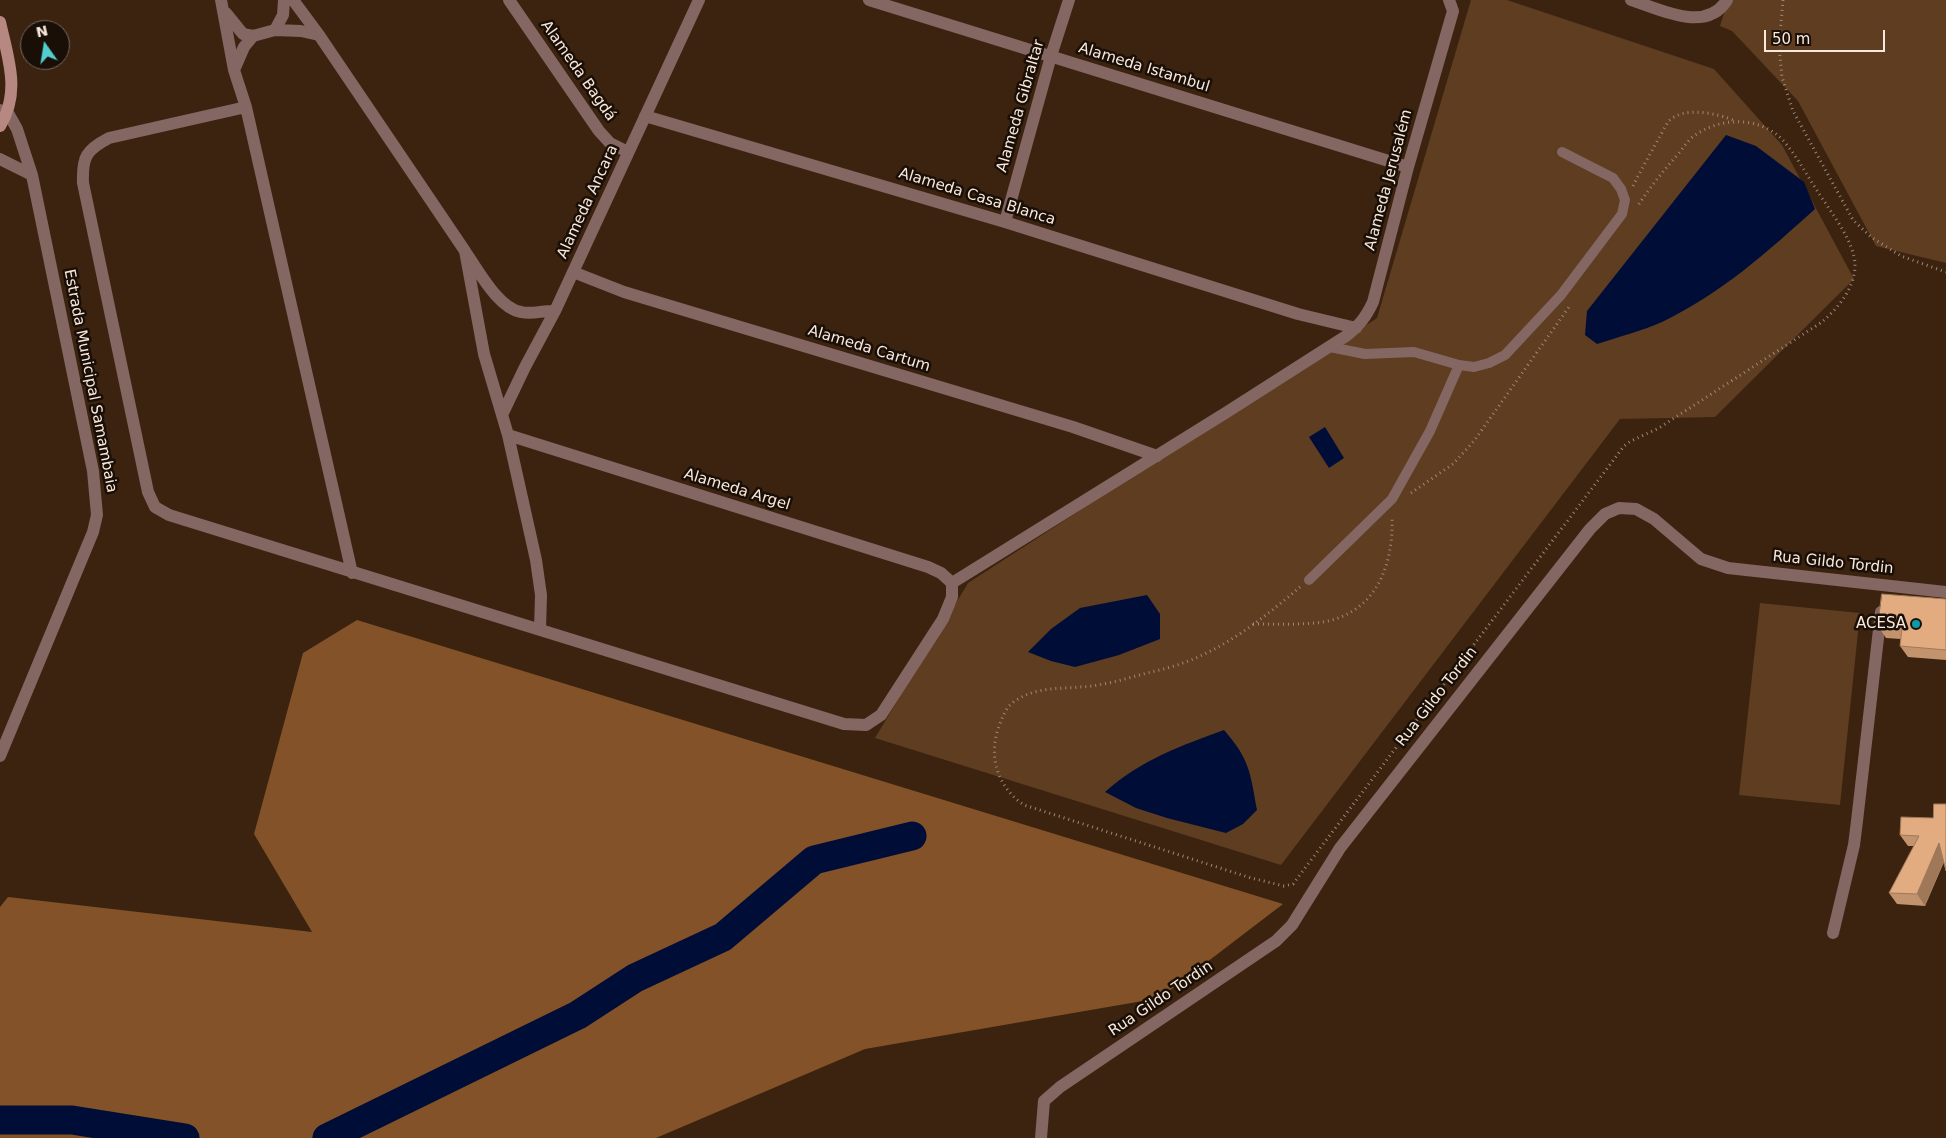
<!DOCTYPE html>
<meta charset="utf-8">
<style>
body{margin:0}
#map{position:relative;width:1946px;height:1138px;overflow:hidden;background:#3b230f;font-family:"DejaVu Sans",sans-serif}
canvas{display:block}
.north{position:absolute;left:20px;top:20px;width:50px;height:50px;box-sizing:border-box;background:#1a0f07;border:1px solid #73665d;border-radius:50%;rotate:347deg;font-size:14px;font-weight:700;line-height:20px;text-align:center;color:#f9e9dd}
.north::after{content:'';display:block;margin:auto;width:18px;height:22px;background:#52cdd0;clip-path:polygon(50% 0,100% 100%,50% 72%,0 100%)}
.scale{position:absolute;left:1764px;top:30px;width:121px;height:22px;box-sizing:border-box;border:2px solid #f9e9dd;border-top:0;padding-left:6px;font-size:15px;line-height:18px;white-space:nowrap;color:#f9e9dd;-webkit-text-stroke:4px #1a0f07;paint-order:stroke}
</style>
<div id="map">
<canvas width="1946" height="1138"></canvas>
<div class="north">N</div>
<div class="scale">50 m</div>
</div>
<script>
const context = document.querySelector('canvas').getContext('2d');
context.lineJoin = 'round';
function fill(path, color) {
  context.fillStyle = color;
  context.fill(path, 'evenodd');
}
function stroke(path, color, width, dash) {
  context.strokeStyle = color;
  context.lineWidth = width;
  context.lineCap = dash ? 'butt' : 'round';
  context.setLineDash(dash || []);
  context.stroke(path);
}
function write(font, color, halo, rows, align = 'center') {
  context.font = font + ' "DejaVu Sans",sans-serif';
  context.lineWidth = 5;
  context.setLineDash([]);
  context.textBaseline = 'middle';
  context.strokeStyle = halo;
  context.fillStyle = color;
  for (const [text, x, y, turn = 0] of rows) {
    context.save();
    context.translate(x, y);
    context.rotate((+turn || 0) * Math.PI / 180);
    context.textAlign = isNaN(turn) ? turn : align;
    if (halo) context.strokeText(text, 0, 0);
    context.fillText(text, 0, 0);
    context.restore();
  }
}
const green = new Path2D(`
 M1471,0H1507L1714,69L1782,145L1854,279L1715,417L1620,419L1281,865L875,738L968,583L1377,318Z
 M1728,0H1946V263L1876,246L1798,101L1732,31L1720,26Z
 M1760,603L1860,613L1840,805L1739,795Z`);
const forest = new Path2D(`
 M357,620L1283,904L1160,998L865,1049L656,1138H0V907L8,897L312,932L254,834L303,653Z`);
const water = new Path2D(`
 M1726,135L1756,146L1804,182L1815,209C1766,253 1722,293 1662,322C1642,331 1618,337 1597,344L1585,335L1587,311Z
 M1325,427L1344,458L1329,468L1309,437Z
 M1147,595L1160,614V639L1119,655L1075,667L1051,661L1028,652L1051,629L1080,608Z
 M1224,730C1250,760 1250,772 1257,810L1243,824L1226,833L1167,818L1136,808L1105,792C1141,760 1180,746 1224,730Z`);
const river = new Path2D(`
 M0,1120H72L185,1138
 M327,1138L578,1015L635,978L723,937L814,860L912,836`);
const path = new Path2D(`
 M1783,0L1779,46L1782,77L1793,111L1853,220L1871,237L1901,256L1946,272
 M1633,186C1641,170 1650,154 1659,138C1662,133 1665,126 1669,121C1683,106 1718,113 1735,121
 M1411,493L1453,464L1474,441L1569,307
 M1300,587C1265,617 1225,649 1180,664C1167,669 1153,671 1140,675C1128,678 1116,682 1103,684C1074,691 1041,683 1015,701C1006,707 1003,716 999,726C988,756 997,787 1024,805L1251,878L1284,886L1293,884L1624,446L1631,441L1659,428L1822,322C1838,308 1855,288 1855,265C1855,242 1830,211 1818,192C1807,176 1791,145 1776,134C1752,116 1717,119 1694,136C1688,140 1684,147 1679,153C1664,170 1650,187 1637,207
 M1253,624C1274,624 1295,625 1315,623C1373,618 1394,569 1392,517`);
const lane = new Path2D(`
 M1330,347L1365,354L1414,352L1459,365L1474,367L1489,363L1505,355L1561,295L1622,214L1625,200L1621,189L1613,178L1562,152
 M1309,580L1392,499L1430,431L1459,365`);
const street = new Path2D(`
 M221,0L234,70L246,107L352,573
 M293,0L319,35L465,251L484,354L508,435L536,560L541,595L540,630
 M509,0L599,131L610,143L628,152
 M869,0L1408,167
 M1631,0C1660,9 1706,34 1727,0
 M226,13L243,34L253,36L275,30L301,31L319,35
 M275,30L283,15L284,0
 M234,70L244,47L253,36
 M246,107L109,138C86,150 82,157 83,183L148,492L155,507L169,515L844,724L866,725L881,715L943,619L952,597V583
 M0,110L8,113L17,129L32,175L93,471L97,515L93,532L0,756
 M645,116L1005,222L1298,314L1356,328
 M0,159L32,175
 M1005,222L1051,56L1069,0
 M466,253C479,271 498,308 521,312C533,315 543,310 555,311
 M573,272L624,292L1073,427L1157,456
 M502,415L525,367L555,311L699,0
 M508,435L928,567L941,573L952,583
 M952,583L1227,412L1346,336C1359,326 1366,317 1373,302L1408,167L1453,11L1449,0
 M1833,933L1854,845L1857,821L1881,612
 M1041,1138L1044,1101L1060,1087L1276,941L1292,925L1340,848L1590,529L1605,514L1619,508L1636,509L1654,519L1701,559L1728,568L1946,592`);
const secondary = new Path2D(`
 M0,22C8,58 21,92 0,126`);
const wall = new Path2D(`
 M1946,599V660L1908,657L1900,646L1901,639L1886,638L1878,626Z
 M1901,817L1944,862L1925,906L1897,904L1889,893L1914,846H1908L1900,835Z`);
const shadedWall = new Path2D(`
 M1939,843L1946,856L1925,906L1917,894Z`);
const building = new Path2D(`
 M1882,594L1946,599V650L1900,646L1902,628L1878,626Z
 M1934,804H1946V871L1939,843L1917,894L1889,893L1919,836L1900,835L1901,817L1933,818Z`);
const markers = [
 [1916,624,5,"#0f9aa8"]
];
const streetNames = [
 ["Alameda Istambul",1144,68,17],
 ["Alameda Bagdá",578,71,55],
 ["Alameda Gibraltar",1021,106,-74],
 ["Alameda Jerusalém",1389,180,-75],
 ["Alameda Casa Blanca",977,197,17],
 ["Alameda Ancara",588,202,-65],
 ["Alameda Cartum",869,349,17],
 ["Estrada Municipal Samambaia",90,381,79],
 ["Alameda Argel",737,490,17],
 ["Rua Gildo Tordin",1833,563,6],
 ["Rua Gildo Tordin",1437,697,-52],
 ["Rua Gildo Tordin",1161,999,-34]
];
const poiNames = [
 ["ACESA",1906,624]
];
fill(green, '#5e3d21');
fill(forest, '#835228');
fill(water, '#000d37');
stroke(river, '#000d37', 29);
stroke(path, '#9d8979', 3, [1, 4]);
stroke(lane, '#846662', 10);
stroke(street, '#846662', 12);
stroke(secondary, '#b78882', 12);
fill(wall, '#c3936e');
fill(shadedWall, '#9f785a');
fill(building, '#e3ab80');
stroke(building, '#9f785a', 1);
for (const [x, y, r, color] of markers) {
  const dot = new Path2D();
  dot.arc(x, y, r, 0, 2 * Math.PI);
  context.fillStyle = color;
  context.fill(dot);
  stroke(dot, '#1a0f07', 2);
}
write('15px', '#f9e9dd', '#1a0f07', streetNames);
write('15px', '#f9e9dd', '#1a0f07', poiNames, 'right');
</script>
